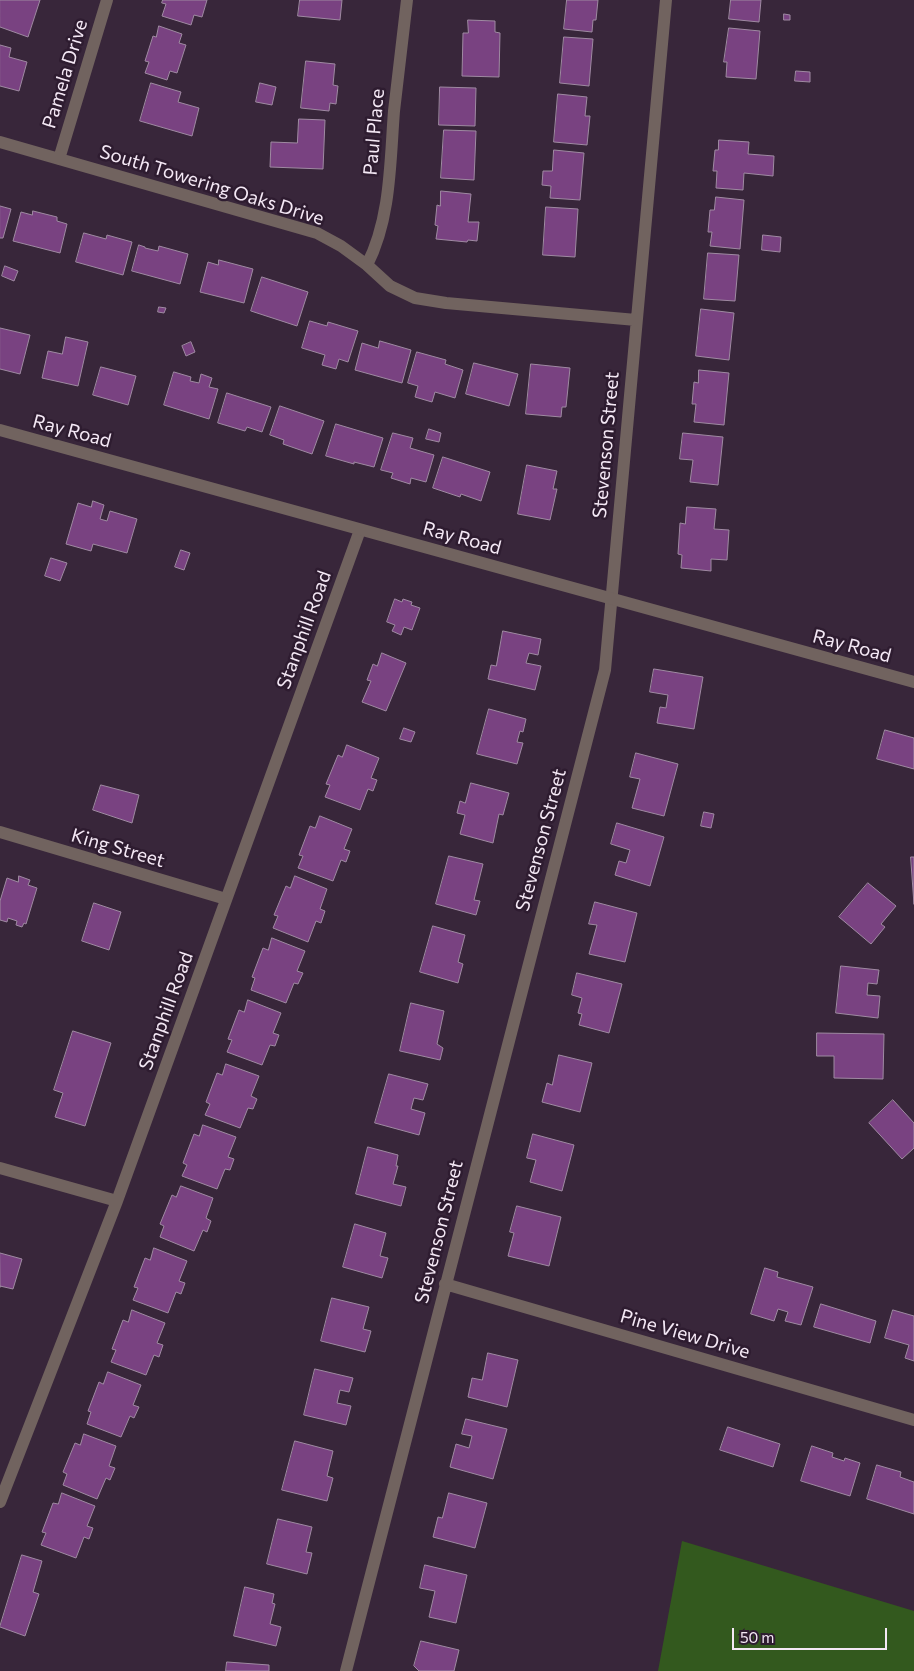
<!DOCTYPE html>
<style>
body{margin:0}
#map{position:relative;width:914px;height:1671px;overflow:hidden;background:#38263a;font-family:Commissioner,sans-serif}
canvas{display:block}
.scale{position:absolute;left:732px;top:1628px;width:155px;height:22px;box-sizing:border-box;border:2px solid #f4e8f5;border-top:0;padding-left:6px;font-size:15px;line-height:18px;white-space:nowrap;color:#f4e8f5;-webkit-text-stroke:4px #2e1c30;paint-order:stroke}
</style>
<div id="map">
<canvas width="914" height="1671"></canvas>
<div class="scale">50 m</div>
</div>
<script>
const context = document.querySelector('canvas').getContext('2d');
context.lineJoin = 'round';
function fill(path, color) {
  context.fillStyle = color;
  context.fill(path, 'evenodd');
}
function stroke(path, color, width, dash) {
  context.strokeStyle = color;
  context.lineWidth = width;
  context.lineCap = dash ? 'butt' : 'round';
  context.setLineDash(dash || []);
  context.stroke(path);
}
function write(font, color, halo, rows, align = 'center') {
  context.font = font + ' Commissioner,sans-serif';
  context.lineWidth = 5;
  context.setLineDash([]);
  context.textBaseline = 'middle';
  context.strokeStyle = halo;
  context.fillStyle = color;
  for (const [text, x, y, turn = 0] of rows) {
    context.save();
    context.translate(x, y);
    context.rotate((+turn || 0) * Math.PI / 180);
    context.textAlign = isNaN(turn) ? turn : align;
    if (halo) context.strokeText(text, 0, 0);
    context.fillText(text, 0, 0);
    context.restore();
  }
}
const green = new Path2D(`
 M682,1541L914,1611V1671H658Z`);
const building = new Path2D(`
 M0,0H40L28,37L0,27Z
 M163,0H207L202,17L194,15L191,25L162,16L166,4L162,3Z
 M300,0H342L340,20L298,16Z
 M567,0H598L596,20H593L592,32L564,29Z
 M731,0H761L759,22L729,19Z
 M784,14L790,15V20H784Z
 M468,20L495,21V32L500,33L499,77L462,76L463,33H468Z
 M159,26L182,34L179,43L186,45L177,73L170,71L167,80L145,73L149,62L145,61L153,36L156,37Z
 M729,28L760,31L756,79L726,77L727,62H724Z
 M564,37L593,39L589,86L560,83Z
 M0,45L11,48L9,57L27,62L19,91L0,86Z
 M306,61L335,64L333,85L338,86L336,104L330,103L329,111L301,108Z
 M796,71L810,72V82L795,81Z
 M151,83L181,92L178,102L199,108L192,136L140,121Z
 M260,83L276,87L272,105L256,102Z
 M440,87L476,88L475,126L439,125Z
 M558,94L587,97L585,116H590L587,145L554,142Z
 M299,119L325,120L323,169L270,167L271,142L297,143Z
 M444,130L476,131L474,180L441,178Z
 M719,140L749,142L748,154L774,156L773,176L744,173L743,190L716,188L717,171H713L715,150H718Z
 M554,150L584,153L580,200L550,198L551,186L542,185L543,171H552Z
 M441,191L471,194L468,222H479L477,241L468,240L467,242L436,239L438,226L435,225L437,205L440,206Z
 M716,197L744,200L740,249L710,246L712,232H708L710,210H714Z
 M0,206L11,209L3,238H0Z
 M546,207L578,209L575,257L543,255Z
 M33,211L57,217V221L67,224L60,253L13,241L21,212L32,215Z
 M84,233L106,239L107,235L132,242L123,275L76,262Z
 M763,235L781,237L780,252L762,250Z
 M139,245L145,247V248L158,251L159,246L188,254L180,284L132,271Z
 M708,253L739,255L735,301L704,299Z
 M219,260L253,269L244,303L200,292L208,262L218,265Z
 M5,266L18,271L14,281L2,276Z
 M262,277L308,292L297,326L251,311Z
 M159,307L166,308L164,313L158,312Z
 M701,309L734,313L729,360L696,356Z
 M310,321L327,326L328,322L358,331L348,362L339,359L336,369L322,365L325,355L302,348Z
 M0,328L30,335L20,374L0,369Z
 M66,337L88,342L78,386L42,378L48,351L62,354Z
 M380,341L411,350L402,383L355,370L362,343L378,348Z
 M191,342L195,352L186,356L182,346Z
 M417,352L446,360L445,364L463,370L455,398L435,392L432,402L415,397L418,386L408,383Z
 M474,363L518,374L509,406L466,394Z
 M531,364L570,368L566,407H562L561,417L526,414Z
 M101,367L136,376L128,405L93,395Z
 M699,370L729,373L724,425L694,422L696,404H692L694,382L698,383Z
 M174,372L191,377L190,381L199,383L201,374L212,378L209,387L218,389L209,419L164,405Z
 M227,393L271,407L262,432L247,427L245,431L218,423Z
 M280,406L324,421L312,454L283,444L284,440L270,435Z
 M336,424L383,438L374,467L354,462V464L326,456Z
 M429,429L441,433L439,442L426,439Z
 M393,433L413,438L410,448L434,455L426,482L411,478L410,484L391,478L393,473L381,470Z
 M683,433L723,437L718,485L690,482L693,460L680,459Z
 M443,457L490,472L481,501L461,494L460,497L433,488Z
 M527,465L557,471L553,489H557L550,520L518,514Z
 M93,501L104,505L100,519L107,521L110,511L137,519L127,553L93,544L91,551L66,544L78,503L91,507Z
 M687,507L716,509L714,529L729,530L727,560L711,559V571L681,568L682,555L678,554L680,523L685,524Z
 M181,550L190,553L184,570L175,567Z
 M51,558L67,563L60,581L45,576Z
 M395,599L402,602L403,599L412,602L411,605L420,608L412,630L404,627L401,635L392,631L395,625L387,622Z
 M503,631L541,639L538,655L529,653L526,663L541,666L535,690L488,679L491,665L496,666Z
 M382,653L406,663L386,711L362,702L371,681L367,680L373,664L377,666Z
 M654,669L703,677L694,729L657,723L660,707L666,708L668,695L650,692Z
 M489,709L526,719L523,732L520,731L517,742L523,743L517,764L477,754Z
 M404,728L415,732L411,742L400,739Z
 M885,730L914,738V769L877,759Z
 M347,745L379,758L371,778L377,780L373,791L368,789L360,810L325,797L330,785L326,784L338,755L342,757Z
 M636,753L678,764L664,816L632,808L640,779L630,777Z
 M471,783L509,793L503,815L499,814L493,843L460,834L465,815L457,813L460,801L465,803Z
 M101,785L139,795L132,823L93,810Z
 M704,812L714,814L711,828L701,826Z
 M320,816L352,829L344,849L350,851L346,862L341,860L333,881L298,868L303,856L299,855L310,826L315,828Z
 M617,823L664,837L650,886L615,875L619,861L626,863L630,850L611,844Z
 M449,856L483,864L474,900L480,901L476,915L436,904Z
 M911,857H914V904Z
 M19,876L30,880L28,885L37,888L26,924L24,923L22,927L16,925L17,921L8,918L7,922L0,920V901L7,878L18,882Z
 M295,876L327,889L320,909L325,911L321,923L316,921L308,942L273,928L278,916L274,915L286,886L290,888Z
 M868,883L896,906L881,924L885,927L871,944L839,917Z
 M595,902L637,913L625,962L589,954L597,925L589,924Z
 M94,903L121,912L109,950L82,941Z
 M433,926L465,935L458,962L463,964L458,983L420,972Z
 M272,938L305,951L297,971L303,973L298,984L294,983L286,1003L251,990L255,978L252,977L263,948L268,950Z
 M841,966L879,970L877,984L868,983L867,995L880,996L878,1018L836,1013Z
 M577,973L622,984L609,1033L579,1025L582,1014L578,1013L582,998L572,995Z
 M248,1000L281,1013L273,1033L279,1035L275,1046L270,1045L262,1065L227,1052L232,1040L228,1039L239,1010L244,1012Z
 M411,1003L444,1011L437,1044L443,1048L440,1060L400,1051Z
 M73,1031L111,1043L85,1126L55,1117L63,1093L54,1090Z
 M817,1033L884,1034L883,1079L834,1078V1056H817Z
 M559,1055L592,1063L580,1112L542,1102L547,1083L552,1085Z
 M226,1064L259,1076L251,1096L257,1099L253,1109L248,1108L240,1128L205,1115L210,1104L206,1102L217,1073L222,1075Z
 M389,1074L428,1084L423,1100L414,1098L411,1109L425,1113L419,1135L375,1123Z
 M893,1100L914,1123V1148L902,1159L869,1123Z
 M203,1125L236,1137L228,1157L234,1159L230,1170L225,1169L217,1189L182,1176L187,1165L183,1163L194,1134L199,1136Z
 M533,1134L574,1145L562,1191L530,1182L536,1160L527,1158Z
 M368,1147L398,1155L396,1166H398L393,1184L406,1187L401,1206L356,1194Z
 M181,1186L213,1198L206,1218L211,1221L207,1232L203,1230L194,1251L160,1237L164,1226L160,1224L172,1195L176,1197Z
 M517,1206L561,1217L549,1266L508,1256L514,1233L510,1232Z
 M355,1224L386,1233L380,1256L388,1258L382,1278L343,1267Z
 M154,1248L187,1261L179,1281L185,1283L181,1294L176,1292L168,1313L133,1300L138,1288L134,1287L145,1258L150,1260Z
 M0,1253L22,1259L13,1289L0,1286V1287Z
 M765,1268L778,1272L777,1277L813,1287L801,1325L785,1321L788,1312L778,1309L774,1321L751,1314Z
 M332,1298L369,1307L363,1329L371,1331L365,1352L321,1341Z
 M821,1304L876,1321L870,1343L814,1327Z
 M132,1310L165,1323L157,1343L163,1345L159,1357L154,1355L146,1375L111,1362L116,1350L112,1349L123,1320L128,1322Z
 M893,1310L914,1316V1361L905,1358L909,1345L885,1338Z
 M488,1353L518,1360L507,1407L468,1397L472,1378L482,1380Z
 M315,1369L353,1378L349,1392L340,1390L337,1403L351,1406L346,1425L304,1415Z
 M108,1372L141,1385L133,1405L139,1407L134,1418L130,1416L121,1437L87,1424L91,1412L88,1411L99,1382L103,1384Z
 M466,1419L507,1429L493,1479L450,1467L456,1444L469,1448L472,1436L462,1434Z
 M728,1427L780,1444L773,1467L720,1450Z
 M84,1434L116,1446L109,1466L115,1468L110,1480L106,1478L97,1499L63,1485L67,1474L63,1472L75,1443L80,1445Z
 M295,1441L333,1451L327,1476L333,1478L327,1501L282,1490Z
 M812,1446L833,1453L832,1457L844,1461L845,1458L860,1463L850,1496L801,1481Z
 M877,1465L901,1472L900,1477L914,1482V1514L867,1499Z
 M62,1493L95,1506L87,1526L93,1528L89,1539L84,1537L76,1558L41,1545L46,1533L42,1532L53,1503L58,1504Z
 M449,1493L487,1503L475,1548L433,1537L438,1517L442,1518Z
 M278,1519L312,1527L306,1552L312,1553L307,1574L267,1564Z
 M22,1555L42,1561L33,1592L39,1594L25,1636L0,1627Z
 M425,1565L467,1575L456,1623L429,1617L435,1591L420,1588Z
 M245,1587L274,1594L272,1603L275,1604L270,1624L281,1627L276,1646L234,1636Z
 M421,1641L459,1650L454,1671H419L414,1666Z
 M227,1662L269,1665V1671H226Z`);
const minor = new Path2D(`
 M0,142L317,233L341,246L367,265L390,286L415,298L446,303L636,320
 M59,159L107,0
 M367,265C391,218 390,162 394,111C398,74 403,37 407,0
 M0,832L226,899
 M0,1168L117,1201
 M445,1284L914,1420
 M0,1502L117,1201L360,530
 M346,1671L605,670L666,0`);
const tertiary = new Path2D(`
 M0,430L914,682`);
const streetNames = [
 ["Pamela Drive",65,74,-73],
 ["Paul Place",374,132,-85],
 ["South Towering Oaks Drive",212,185,17],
 ["Ray Road",72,431,15],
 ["Stevenson Street",606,445,-85],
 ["Ray Road",462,538,15],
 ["Stanphill Road",304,630,-70],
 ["Ray Road",852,646,15],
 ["Stevenson Street",541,840,-75],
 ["King Street",118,848,16],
 ["Stanphill Road",166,1011,-70],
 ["Stevenson Street",439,1232,-76],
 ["Pine View Drive",685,1334,16]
];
fill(green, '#33591e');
fill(building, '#794281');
stroke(building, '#9f8aa2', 1);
stroke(minor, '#71635f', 12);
stroke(tertiary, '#71635f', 12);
write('19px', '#f4e8f5', '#2e1c30', streetNames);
</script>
